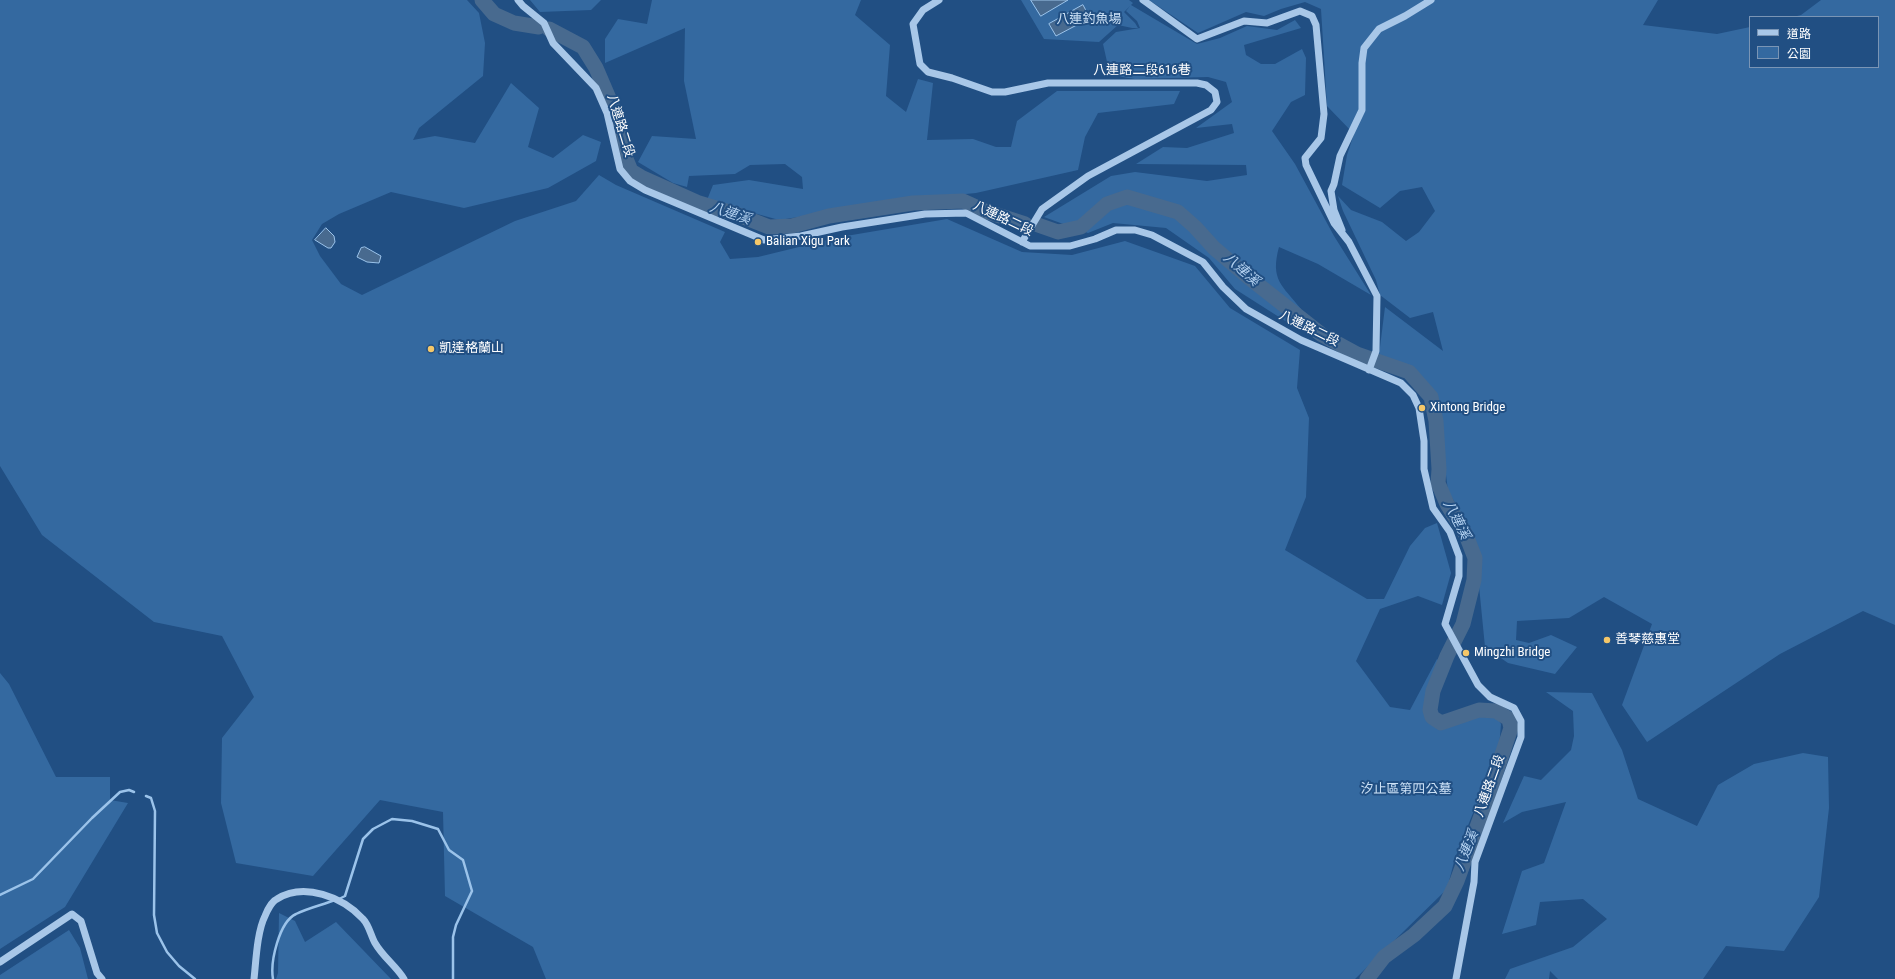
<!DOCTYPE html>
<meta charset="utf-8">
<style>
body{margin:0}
#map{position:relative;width:1895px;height:979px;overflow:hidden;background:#214f83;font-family:"Roboto Condensed","Noto Sans TC",sans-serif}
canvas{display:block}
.legend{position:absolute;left:1749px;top:16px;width:130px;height:52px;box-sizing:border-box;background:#214f83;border:1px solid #7a95b5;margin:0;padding:5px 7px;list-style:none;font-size:12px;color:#fff}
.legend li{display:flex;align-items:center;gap:8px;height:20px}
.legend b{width:20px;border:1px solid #7a95b5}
</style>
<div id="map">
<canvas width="1895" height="979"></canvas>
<ul class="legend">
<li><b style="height:5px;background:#a8c7e8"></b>道路</li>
<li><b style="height:11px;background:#3469a0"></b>公園</li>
</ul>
</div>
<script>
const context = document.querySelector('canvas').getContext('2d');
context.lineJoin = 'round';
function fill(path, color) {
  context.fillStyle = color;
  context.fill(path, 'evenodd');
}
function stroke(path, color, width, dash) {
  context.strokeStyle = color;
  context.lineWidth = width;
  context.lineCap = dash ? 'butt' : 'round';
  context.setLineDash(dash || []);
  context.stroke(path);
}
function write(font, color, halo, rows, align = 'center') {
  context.font = font + ' "Roboto Condensed","Noto Sans TC",sans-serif';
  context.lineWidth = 4;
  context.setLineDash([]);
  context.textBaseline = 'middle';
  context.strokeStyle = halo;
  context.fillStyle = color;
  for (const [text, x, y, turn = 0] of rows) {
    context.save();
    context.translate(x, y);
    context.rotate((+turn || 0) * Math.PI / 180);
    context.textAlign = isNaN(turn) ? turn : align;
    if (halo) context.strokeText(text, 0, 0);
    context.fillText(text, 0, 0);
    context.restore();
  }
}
const green = new Path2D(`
 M0,0H467L479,13L485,43L483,76L419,128L413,140L435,136L475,143L511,83L539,108L528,147L553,158L583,135L601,142L596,161L548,188L464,208L391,192L339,214L322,224L312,240L320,256L341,284L362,295L515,221L576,201L599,175L616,185L725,232L720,242L730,259L758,257L840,237L947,219L1022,252L1072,255L1125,241L1195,266L1230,308L1300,350L1297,388L1309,418L1306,497L1285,550L1367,599H1384L1410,546L1425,528L1437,523L1451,573L1442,605L1418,596L1380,609L1356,661L1390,707L1410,710L1437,659L1440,662L1424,709L1427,721H1445L1481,708L1494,712L1501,724L1499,748L1455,858L1447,889L1355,979H546L533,947L445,896L443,812L380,800L313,876L236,863L221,803L222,738L254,697L222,636L154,622L42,535L0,466Z
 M530,0H601L591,10L540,12Z
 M652,0H861L855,15L890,45L886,96L906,112L918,79L933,83L927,140L973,139L996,147H1011L1017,121L1057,91H1180L1174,104L1098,113L1085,137L1078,170L976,193L913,199L779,220L707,200L713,185L749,180L803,189L802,177L785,164L750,165L735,174L689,176L687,187L673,183L638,162L652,136L696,139L684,81L685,28L605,63V39L618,19L647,24Z
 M1021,0H1129L1133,3L1131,5L1197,44L1220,38L1247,26L1277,30L1295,20L1301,28L1244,45L1246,55L1261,64H1275L1302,49L1306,58L1305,95L1291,102L1272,131L1295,164L1334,236L1371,295L1318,264L1279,247C1270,280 1282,285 1301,309L1290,324L1235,289L1209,258L1166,228L1113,223L1088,233L1044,217L1111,176L1135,172L1207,181L1247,175L1246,165L1136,164L1163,147L1187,148L1234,133L1232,124L1196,128L1232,102L1226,82L1208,77L1135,79L1110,75L1103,44L1116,32L1140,28L1137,21L1126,11L1130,6L1124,12L1135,23L1138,28H1132L1118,25L1099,42L1044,39Z
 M1149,0H1658L1643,25L1717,34L1750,27V67H1878V17H1793L1801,15L1821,0H1895V625L1863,611L1780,654L1647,742L1622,705L1652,624L1604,597L1569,618L1517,621L1516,640L1529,643L1551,635L1577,647L1555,674L1508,663L1485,647L1474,535L1448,491L1438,411L1415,368L1379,355L1385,307L1443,351L1433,312L1410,318L1380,295L1376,280L1343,211L1338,196L1351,210L1382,222L1406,241L1419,232L1435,211L1422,187L1400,191L1380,208L1342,185L1347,155L1354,134L1327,106L1321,9L1305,2L1281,9L1264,16L1246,12L1198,33Z
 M0,673L9,684L56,777H110V800L128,803L65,907L0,949Z
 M1546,692L1592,693L1622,750L1638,799L1697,826L1718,785L1754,764L1803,753L1828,757L1829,808L1819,897L1784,951L1726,946L1703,979H1558L1550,971L1549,979H1505L1510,969L1573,947L1607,919L1583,899L1540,902L1536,925L1502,934L1522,871L1544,863L1566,802L1522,812L1503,823L1524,776L1541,780L1571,750L1574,736L1573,711Z
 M279,913L295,921L305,942L336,922L391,979H276L278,973Z
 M69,930L80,948L88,979H0V975Z`);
const water = new Path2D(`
 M1031,0H1068L1041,16Z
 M1083,5L1090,18L1056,36L1049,24Z
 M326,228L334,236L335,242L331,248H328L315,240Z
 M365,247L381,256L379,263L367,262L357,257L361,248Z`);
const stream = new Path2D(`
 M146,796L151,798L155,811L154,915L157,933L167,952L179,966L195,979
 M0,895L33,879L92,818L120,792L129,790L134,792
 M339,899L345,896L363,839L373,829L392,819L412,821L438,829L449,850L463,860L472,891L456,925L453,937V979
 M273,979C270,962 279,922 296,914C308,908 322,905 335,900`);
const river = new Path2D(`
 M482,0L494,14L514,23L539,27
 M549,29L583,47L596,68L617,117L626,159L631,171L641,177L699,203L736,214L769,227L792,226L829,216L913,203L963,201L985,211L1025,224
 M1038,225L1058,232L1081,227L1107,204L1127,197L1178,212L1195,227L1214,248L1247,276L1322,335L1357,354L1409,372L1431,397L1436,421L1439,469L1438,483L1447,504L1466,535L1475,558L1474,580L1463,624L1447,656L1433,691L1430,710L1432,717L1441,723L1479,710L1496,711L1509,719L1511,728L1485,805L1457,881L1445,906L1414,935L1384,957L1367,979`);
const minor = new Path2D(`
 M518,0L523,6L544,23L553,43L596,88L607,113L620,169L630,181L645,190L764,240L801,236L842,227L925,214L966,213L1030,246H1070L1095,239L1116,230H1135L1152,235L1203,262L1223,287L1246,309L1301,340L1401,383L1413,395L1419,408L1424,441V469L1433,508L1450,532L1459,556V576L1445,624L1478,685L1490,697L1514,708L1521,721V737L1475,862L1474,882L1456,979
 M939,0L923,10L913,24L920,64L928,72L952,78L992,92H1005L1048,83H1197L1206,85L1215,92L1217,102L1211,110L1088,176L1042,209L1022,242
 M1143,0L1197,39L1244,21L1267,23L1300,11L1312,16L1316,25L1324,114L1321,138L1305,158L1306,165L1334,223L1349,242L1377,296L1376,351L1369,370
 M1342,230L1334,210L1331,191L1334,184L1340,156L1362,110V63L1364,48L1379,29L1405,16L1431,0
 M0,962L72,914L81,921L97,973L102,979
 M254,979C256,961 257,932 265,916C267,911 272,901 277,899C304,882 343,897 363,919C369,925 371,936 375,943C383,957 396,966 404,979`);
const markers = [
 [758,242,4,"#f5c769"],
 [431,349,4,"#f5c769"],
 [1422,408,4,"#f5c769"],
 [1607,640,4,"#f5c769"],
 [1466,653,4,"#f5c769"]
];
const parkNames = [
 ["八連釣魚場",1089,20],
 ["汐止區第四公墓",1406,790]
];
const streetNames = [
 ["八連路二段616巷",1142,71],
 ["八連路二段",620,126,73],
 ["八連路二段",1003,219,25],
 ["八連路二段",1309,329,26],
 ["八連路二段",1490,786,-70]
];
const poiNames = [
 ["Balian Xigu Park",766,242],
 ["凱達格蘭山",439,349],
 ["Xintong Bridge",1430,408],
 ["善琴慈惠堂",1615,640],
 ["Mingzhi Bridge",1474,653]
];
const waterNames = [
 ["八連溪",730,214,19],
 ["八連溪",1241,270,41],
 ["八連溪",1456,520,63],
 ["八連溪",1467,851,-68]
];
fill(green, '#3469a0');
fill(water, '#486a8f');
stroke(water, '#9bc3ea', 1);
stroke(stream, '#9bc3ea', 2.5);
stroke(river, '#486a8f', 15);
stroke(minor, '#a8c7e8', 7);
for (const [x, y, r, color] of markers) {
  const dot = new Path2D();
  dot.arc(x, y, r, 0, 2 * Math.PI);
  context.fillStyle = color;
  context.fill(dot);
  stroke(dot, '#214f83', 1.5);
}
write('13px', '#cce1f6', '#214f83', parkNames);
write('13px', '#fff', '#214f83', streetNames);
write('13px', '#fff', '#214f83', poiNames, 'left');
write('italic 14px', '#b3d1f0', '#214f83', waterNames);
</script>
